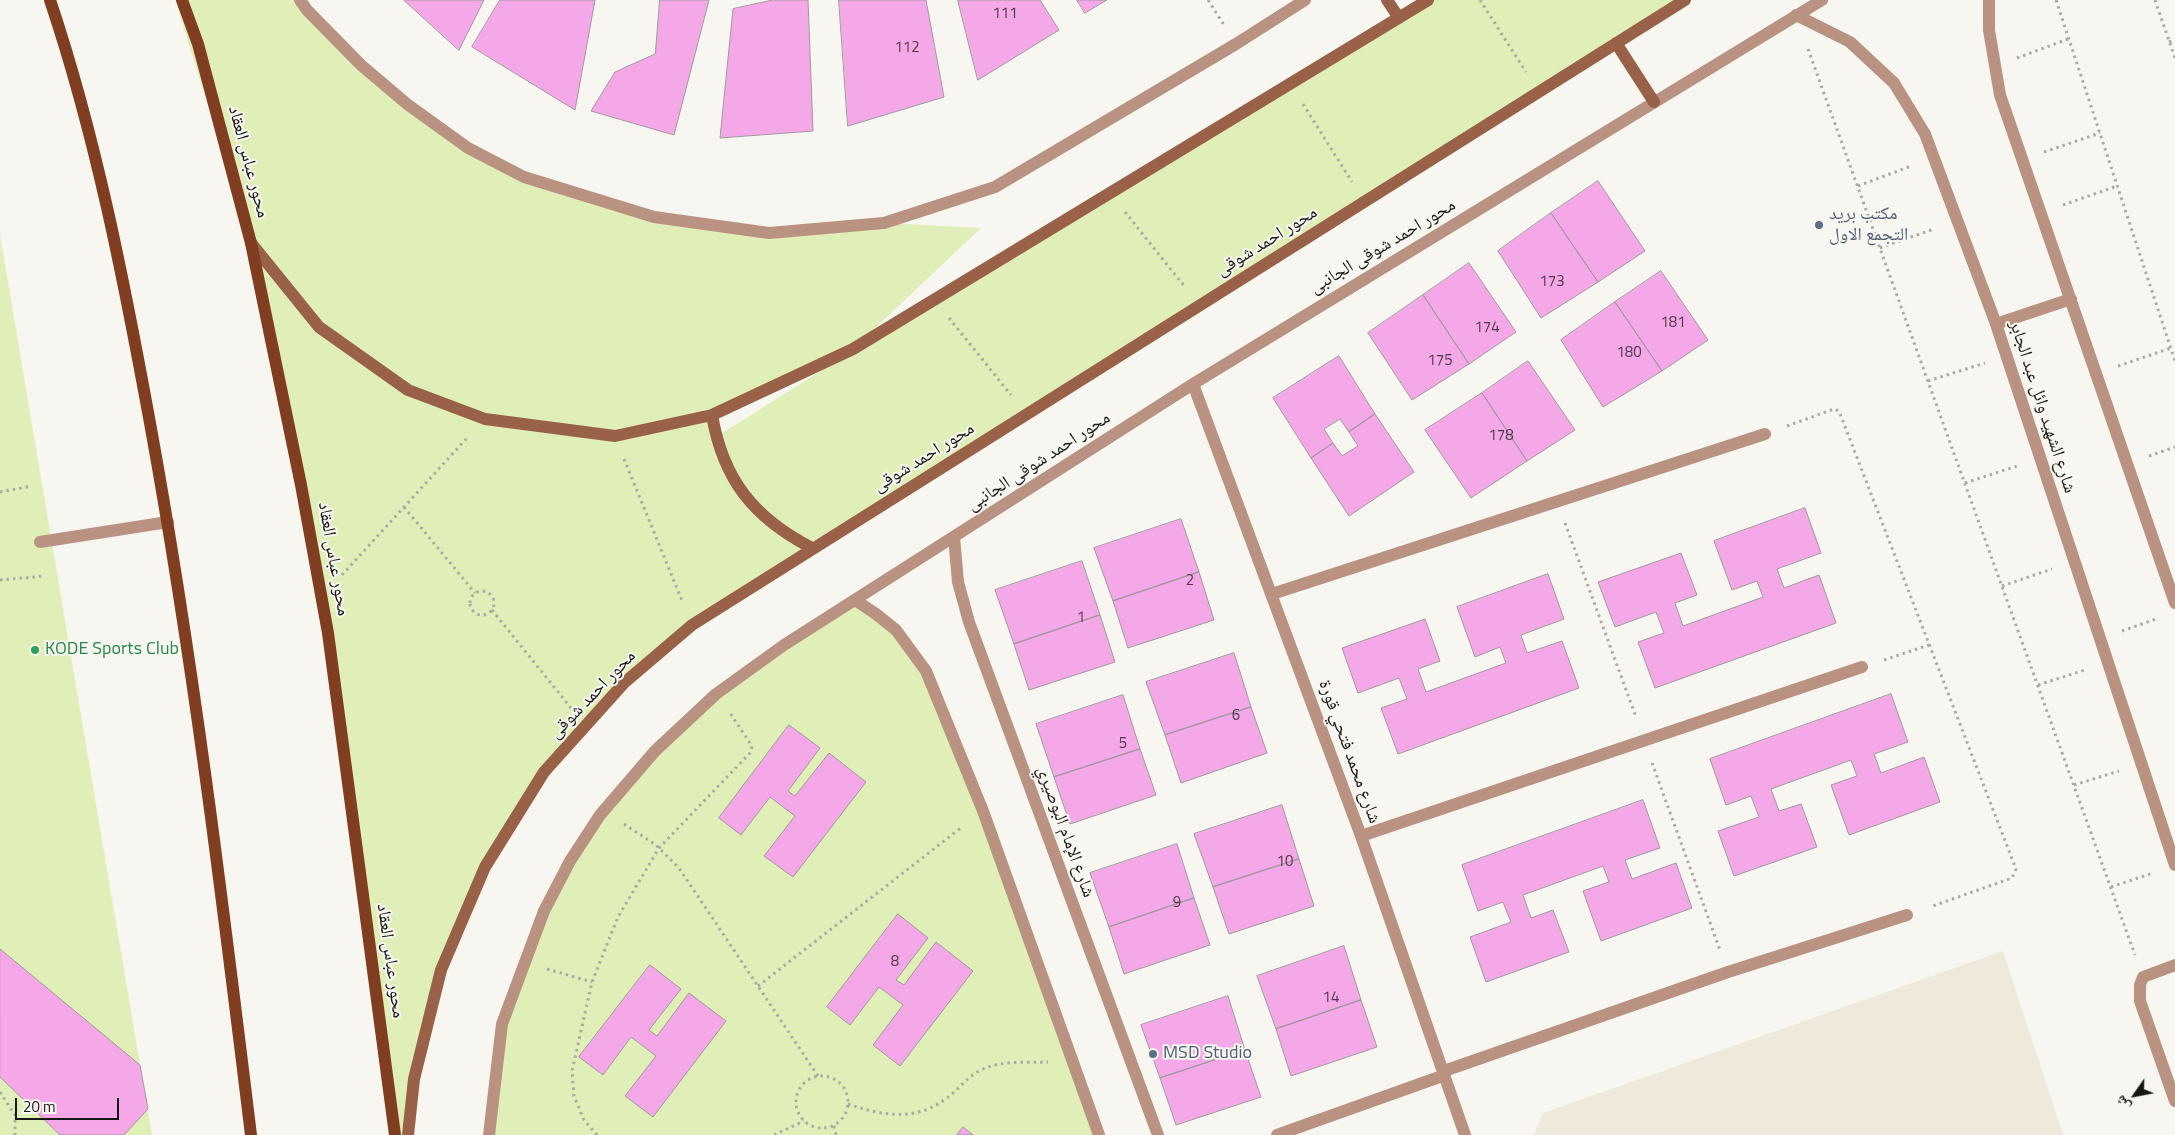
<!DOCTYPE html>
<meta charset="utf-8">
<style>
body{margin:0}
#map{position:relative;width:2175px;height:1135px;overflow:hidden;background:#f8f6f0;font-family:"Titillium Web","Noto Naskh Arabic",sans-serif}
canvas{display:block}
.north{position:absolute;left:2110px;top:1070px;width:50px;height:50px;-webkit-text-stroke:4px #f8f6f0;paint-order:stroke;rotate:237deg;font-size:14px;font-weight:700;line-height:20px;text-align:center;color:#171614}
.north::after{content:'';display:block;margin:auto;width:18px;height:22px;background:#171614;clip-path:polygon(50% 0,100% 100%,50% 72%,0 100%)}
.scale{position:absolute;left:15px;top:1098px;width:104px;height:22px;box-sizing:border-box;border:2px solid #171614;border-top:0;padding-left:6px;font-size:15px;line-height:18px;white-space:nowrap;color:#171614;-webkit-text-stroke:4px #f8f6f0;paint-order:stroke}
</style>
<div id="map">
<canvas width="2175" height="1135"></canvas>
<div class="north">ش</div>
<div class="scale">20 m</div>
</div>
<script>
const context = document.querySelector('canvas').getContext('2d');
context.lineJoin = 'round';
function fill(path, color) {
  context.fillStyle = color;
  context.fill(path, 'evenodd');
}
function stroke(path, color, width, dash) {
  context.strokeStyle = color;
  context.lineWidth = width;
  context.lineCap = dash ? 'butt' : 'round';
  context.setLineDash(dash || []);
  context.stroke(path);
}
function write(font, color, halo, rows, align = 'center') {
  context.font = font + ' "Titillium Web","Noto Naskh Arabic",sans-serif';
  context.lineWidth = 4;
  context.setLineDash([]);
  context.textBaseline = 'middle';
  context.strokeStyle = halo;
  context.fillStyle = color;
  for (const [text, x, y, turn = 0] of rows) {
    context.save();
    context.translate(x, y);
    context.rotate((+turn || 0) * Math.PI / 180);
    context.textAlign = isNaN(turn) ? turn : align;
    if (halo) context.strokeText(text, 0, 0);
    context.fillText(text, 0, 0);
    context.restore();
  }
}
const built = new Path2D(`
 M2003,951L2063,1135H1534L1543,1113Z`);
const green = new Path2D(`
 M175,0H300L407,104L524,177L654,217L769,233L884,223L981,228L853,349L713,415L716,437L935,299L1424,0H1684L692,625L624,683L544,772L485,867L441,971L408,1135H395L322,597L251,243Z
 M0,235L140,1065L152,1135H0Z
 M855,600L876,614L926,671L1099,1135H489L502,1024L524,962L600,815L716,694Z`);
const building = new Path2D(`
 M404,0H484L459,50Z
 M500,0H595L575,110L472,47Z
 M660,0H709L674,135L591,111L615,72L655,54Z
 M773,0H808L813,131L720,138L733,9Z
 M839,0H926L944,97L848,126Z
 M958,0H1040L1059,30L978,80Z
 M1077,0H1107L1085,13Z
 M1598,181L1645,251L1598,282L1551,213Z
 M1551,213L1598,282L1541,318L1498,251Z
 M1469,263L1516,332L1469,364L1423,295Z
 M1661,271L1708,340L1662,371L1615,302Z
 M1423,295L1469,364L1412,400L1368,333Z
 M1615,302L1662,371L1603,407L1561,340Z
 M1339,356L1375,414L1349,432L1340,419L1324,429L1333,443L1311,458L1273,398Z
 M1528,361L1575,430L1527,461L1482,393Z
 M1482,393L1527,461L1471,498L1425,430Z
 M1375,414L1414,472L1349,516L1311,458L1333,443L1342,456L1358,446L1349,432Z
 M1805,508L1821,553L1777,569L1784,588L1819,575L1836,623L1655,688L1638,642L1664,633L1656,612L1615,627L1598,582L1681,553L1697,595L1675,603L1683,626L1763,597L1757,581L1732,590L1714,541Z
 M1181,519L1199,572L1113,601L1094,548Z
 M1082,561L1100,615L1014,644L995,590Z
 M1199,572L1214,620L1128,648L1113,601Z
 M1548,574L1564,619L1521,635L1527,653L1562,641L1579,688L1398,754L1381,708L1407,699L1399,678L1358,693L1342,648L1425,619L1440,661L1418,669L1426,692L1506,663L1500,647L1475,657L1457,607Z
 M1100,615L1115,662L1029,690L1014,644Z
 M1234,653L1251,707L1165,735L1146,682Z
 M1891,694L1908,742L1874,754L1881,773L1924,757L1940,802L1849,835L1831,785L1857,776L1851,760L1771,789L1779,811L1801,804L1817,847L1734,876L1718,831L1759,817L1751,796L1726,805L1710,759Z
 M1123,695L1140,749L1054,777L1036,724Z
 M1251,707L1267,753L1181,783L1165,735Z
 M789,725L820,748L788,791L795,796L829,753L866,782L793,877L764,856L795,816L770,797L741,835L719,818Z
 M1140,749L1156,795L1070,824L1054,777Z
 M1643,800L1660,848L1625,860L1632,879L1676,863L1692,908L1601,941L1583,891L1609,882L1603,866L1523,895L1531,918L1553,910L1569,952L1486,982L1470,937L1511,922L1503,902L1478,911L1462,865Z
 M1282,805L1299,859L1213,887L1194,834Z
 M1177,844L1194,898L1109,927L1090,873Z
 M1299,859L1314,906L1229,934L1213,887Z
 M1194,898L1210,945L1124,974L1109,927Z
 M898,914L928,938L896,980L904,985L936,942L973,971L900,1066L873,1045L903,1005L879,987L850,1025L827,1007Z
 M1344,946L1361,1000L1276,1029L1257,976Z
 M0,949L140,1065L148,1109L124,1135H60L0,1077Z
 M650,965L681,989L649,1030L657,1036L689,993L726,1021L653,1117L625,1096L656,1056L631,1037L603,1075L579,1057Z
 M1228,996L1245,1050L1160,1078L1141,1025Z
 M1361,1000L1377,1047L1291,1076L1276,1029Z
 M1245,1050L1261,1097L1176,1125L1160,1078Z
 M963,1127L973,1135H957Z`);
const path = new Path2D(`
 M1208,0L1224,25
 M1480,0L1526,72
 M2056,0L2175,361
 M2155,0L2175,58
 M2169,42L2175,40
 M1808,49L2135,955
 M2017,58L2068,39
 M1303,104L1352,182
 M2044,152L2100,133
 M1858,186L1911,166
 M2063,205L2117,186
 M1125,212L1185,287
 M1880,248L1934,229
 M949,318L1011,395
 M2118,366L2171,348
 M1928,381L1985,363
 M1787,426L1834,409L1839,411L2016,869L2012,878L1930,907
 M2149,456L2175,447
 M624,459L683,603
 M1965,483L2017,466
 M0,492L32,486
 M404,507L475,593
 M1565,523L1636,717
 M342,575L467,438
 M0,580L45,576
 M2002,586L2052,569
 M470 603a12 12 0 1 1 24 0a12 12 0 1 1-24 0Z
 M492,610L571,708
 M2122,631L2156,619
 M1884,660L1929,645
 M2038,685L2085,670
 M1652,763L1720,950
 M2074,785L2119,771
 M624,824L656,845L679,868L818,1076
 M2111,887L2153,873
 M547,969L592,982
 M758,986L962,827
 M796 1102a26 26 0 1 1 52 0a26 26 0 1 1-52 0Z
 M0,1092L15,1115V1135
 M848,1104C880,1115 914,1122 944,1100C958,1091 967,1076 983,1069C1003,1060 1027,1063 1048,1062
 M834,1126L836,1135
 M597,1135L584,1120L574,1096L572,1071L592,982L618,917L659,848L751,752L752,746L730,713
 M774,1135L804,1121`);
const service = new Path2D(`
 M40,542L168,522
 M2175,965L2143,977L2140,985V1001L2175,1101`);
const minor = new Path2D(`
 M1193,384L1361,836L1465,1135
 M1272,594L1765,434
 M1361,836L1862,667
 M1444,1071L1728,972L1907,915
 M1277,1135L1445,1075`);
const tertiary = new Path2D(`
 M300,0L307,10L361,65L407,104L468,148L524,177L654,217L769,233L884,223L995,187L1236,44L1305,0
 M1989,0V30L2000,95L2175,603
 M1796,15L1850,42L1894,83L1925,134L1996,324L2175,865
 M1996,324L2071,299
 M954,537L958,582L969,622L1158,1135
 M855,600L876,614L896,630L926,671L983,811L1099,1135
 M489,1135L502,1024L544,911L570,861L600,815L655,751L716,694L784,645L1193,384L1822,0`);
const secondary = new Path2D(`
 M1387,0L1399,18
 M1616,43L1654,102
 M251,243L319,327L408,390L485,419L615,436L712,415L853,349L1428,0
 M712,415C723,480 754,518 812,548
 M408,1135L414,1079L441,970L485,867L544,772L624,683L692,625L1685,0`);
const primary = new Path2D(`
 M50,0C96,137 124,281 150,423C193,659 222,897 251,1135
 M182,0L198,44L251,243L301,485L328,633L395,1135`);
const markers = [
 [1819,225,5,"#5c6f8a"],
 [35,650,5,"#2e9e5b"],
 [1153,1054,5,"#5c6f8a"]
];
const numberNames = [
 ["111",1005,14],
 ["112",907,48],
 ["173",1552,282],
 ["181",1673,323],
 ["174",1487,328],
 ["180",1629,353],
 ["175",1440,361],
 ["178",1501,436],
 ["2",1190,581],
 ["1",1081,618],
 ["6",1236,716],
 ["5",1123,744],
 ["10",1285,862],
 ["9",1177,903],
 ["8",895,962],
 ["14",1331,998]
];
const streetNames = [
 ["محور عباس العقاد",248,162,75],
 ["محور احمد شوقى",1267,242,-32],
 ["محور احمد شوقى الجانبى",1383,247,-31],
 ["شارع الشهيد وائل عبد الجابر",2042,407,72],
 ["محور احمد شوقى",924,458,-32],
 ["محور احمد شوقى الجانبى",1039,462,-33],
 ["محور عباس العقاد",333,559,80],
 ["محور احمد شوقى",593,695,-46],
 ["شارع محمد فتحي قورة",1349,752,70],
 ["شارع الإمام البوصيري",1065,832,70],
 ["محور عباس العقاد",390,961,82]
];
const serviceNames = [
 ["مكتب بريد",1829,215],
 ["التجمع الاول",1829,236],
 ["MSD Studio",1163,1054]
];
const leisureNames = [
 ["KODE Sports Club",45,650]
];
fill(built, '#eee9db');
fill(green, '#e0efb7');
fill(building, '#f5a8e7');
stroke(building, '#9e999d', 1);
stroke(path, '#acaaa6', 3, [2.5, 4]);
stroke(service, '#ba9281', 12);
stroke(minor, '#ba9281', 12);
stroke(tertiary, '#ba9281', 12);
stroke(secondary, '#9a6149', 12);
stroke(primary, '#813d1f', 12);
for (const [x, y, r, color] of markers) {
  const dot = new Path2D();
  dot.arc(x, y, r, 0, 2 * Math.PI);
  context.fillStyle = color;
  context.fill(dot);
  stroke(dot, '#f8f6f0', 2);
}
write('15px', '#4e3a49', null, numberNames);
write('18px', '#171614', '#f8f6f0', streetNames);
write('18px', '#4e5e75', '#f8f6f0', serviceNames, 'left');
write('18px', '#27864d', '#f8f6f0', leisureNames, 'left');
</script>
